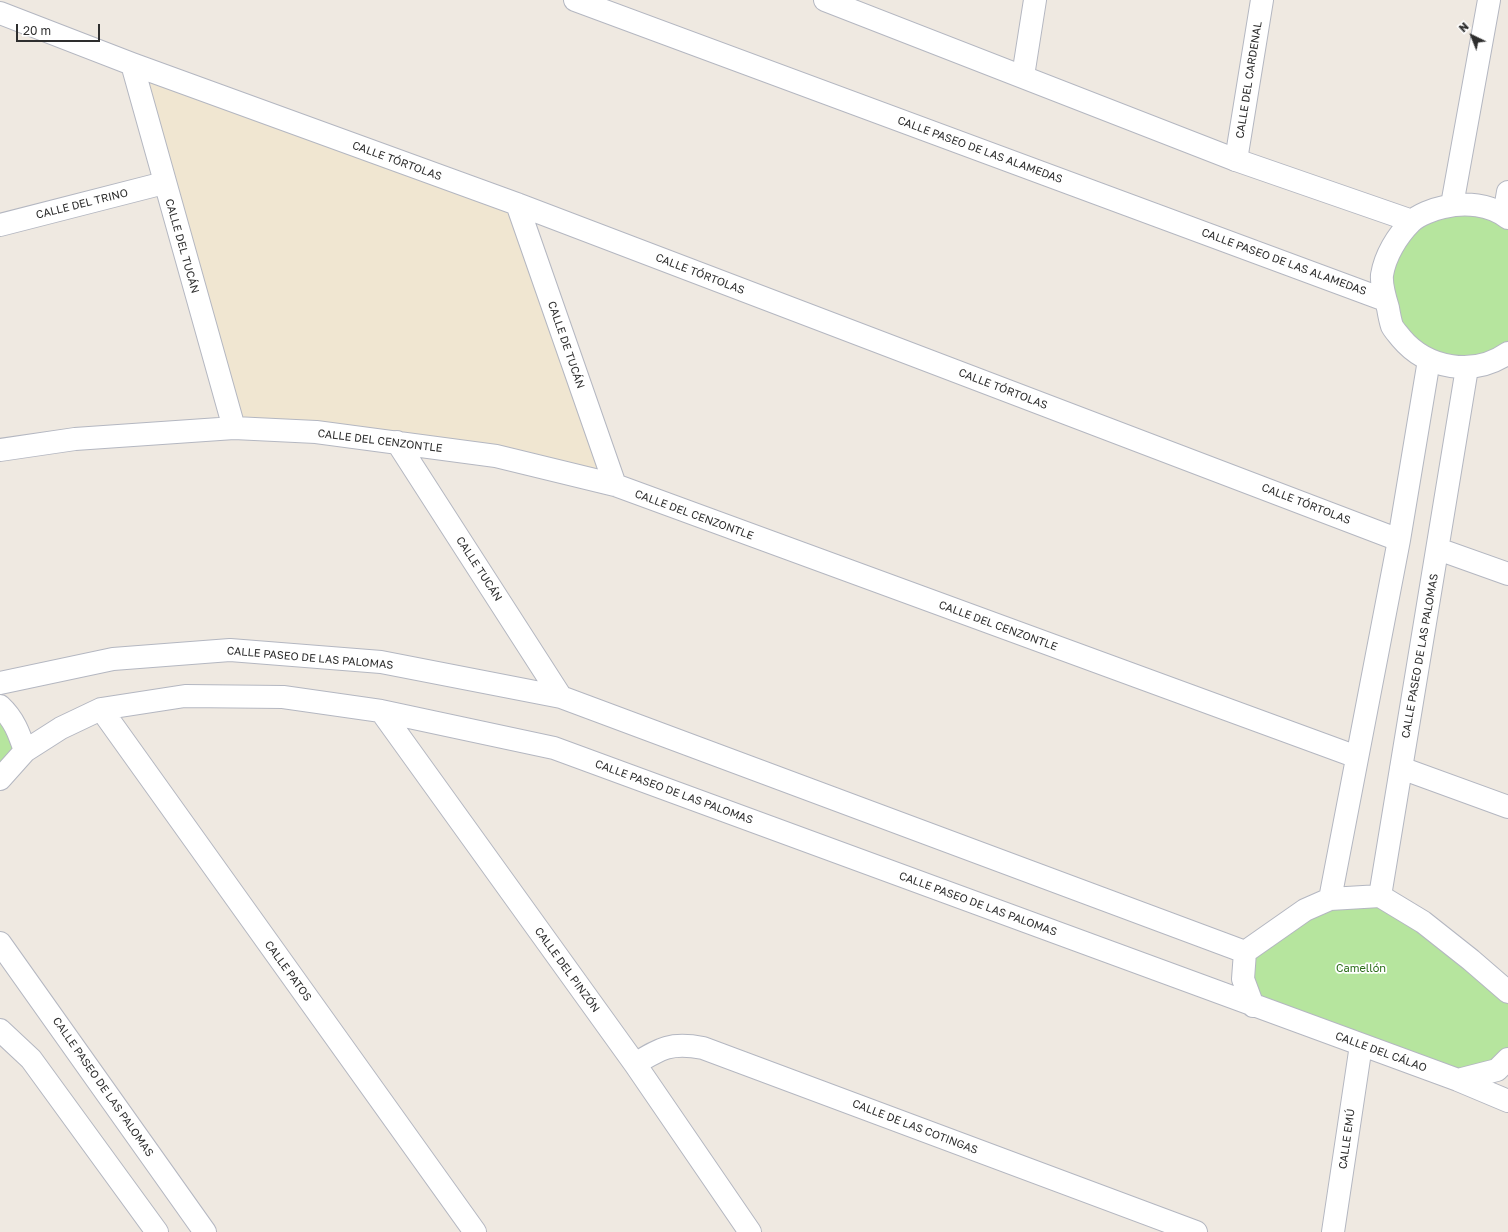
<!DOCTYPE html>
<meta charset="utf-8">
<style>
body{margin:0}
#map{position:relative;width:1508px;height:1232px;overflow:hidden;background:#efe9e1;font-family:"Golos Text",sans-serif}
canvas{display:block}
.north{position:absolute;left:1452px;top:16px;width:40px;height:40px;-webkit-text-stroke:3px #fff;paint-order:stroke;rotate:317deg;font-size:11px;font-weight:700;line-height:16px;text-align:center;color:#2e2e2e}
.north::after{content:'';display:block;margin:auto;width:14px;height:18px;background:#2e2e2e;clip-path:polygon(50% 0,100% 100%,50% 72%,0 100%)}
.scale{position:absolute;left:16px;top:24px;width:84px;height:18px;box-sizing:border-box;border:2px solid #2e2e2e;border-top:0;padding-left:5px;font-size:12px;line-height:14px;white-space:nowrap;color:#2e2e2e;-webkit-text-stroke:3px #fff;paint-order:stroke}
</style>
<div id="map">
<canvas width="1508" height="1232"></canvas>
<div class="north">N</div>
<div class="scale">20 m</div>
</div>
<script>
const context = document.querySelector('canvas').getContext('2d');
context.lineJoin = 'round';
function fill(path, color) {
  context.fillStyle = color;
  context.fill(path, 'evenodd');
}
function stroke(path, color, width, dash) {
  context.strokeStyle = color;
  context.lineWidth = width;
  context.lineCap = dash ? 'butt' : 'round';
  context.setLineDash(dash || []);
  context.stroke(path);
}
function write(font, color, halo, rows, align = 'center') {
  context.font = font + ' "Golos Text",sans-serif';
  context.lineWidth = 3.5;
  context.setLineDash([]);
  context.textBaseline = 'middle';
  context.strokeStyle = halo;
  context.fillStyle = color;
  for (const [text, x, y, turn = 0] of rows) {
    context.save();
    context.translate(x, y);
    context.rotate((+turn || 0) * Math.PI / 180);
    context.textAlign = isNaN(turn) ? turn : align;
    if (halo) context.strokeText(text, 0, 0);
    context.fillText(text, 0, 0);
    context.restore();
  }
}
const education = new Path2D(`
 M132,64L517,204L615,485L555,470L234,428Z`);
const green = new Path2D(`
 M1436,209L1508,218V353L1447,366L1392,326L1390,250Z
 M0,706L25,751L0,779Z
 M1380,896L1508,992V1059L1458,1080L1253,1006L1245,952L1305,910Z`);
const street = new Path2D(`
 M0,13L132,64L517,204L1399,540
 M132,64L234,428
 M1023,76L1035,0
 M1236,160L1262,0
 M517,204L615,485
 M0,225L164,183
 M397,442L561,697
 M0,450L75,439L234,428L316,432L496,456L615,485L1357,757
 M1438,549L1508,574
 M0,683L113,659L230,650L381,662L561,697L1245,952
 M0,706C14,719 19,733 25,751
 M101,709L475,1232
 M381,711L635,1064L750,1232
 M1401,768L1508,807
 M0,779L25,751L61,728L101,709L185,696L283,697L381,711L554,748L1458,1080L1508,1101
 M1380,896L1467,368
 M1380,896L1423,922L1471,960L1508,992
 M1330,899L1399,540L1429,360
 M0,943L205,1232
 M1253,1006L1243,979L1245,952L1305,910L1330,899L1380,896
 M0,1030L31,1059L157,1232
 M635,1064C661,1048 671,1042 703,1048L1196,1232
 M1458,1080L1497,1070L1508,1059
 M1333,1232L1361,1045`);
const secondary = new Path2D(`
 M575,0L1385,300
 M825,0L1236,160L1412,221
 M1452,205L1489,0
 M1504,215L1508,192
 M1508,218C1490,204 1465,202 1444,207C1434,209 1418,215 1411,222C1397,236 1385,256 1382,275C1381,285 1385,298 1388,308C1389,314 1390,320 1392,326C1394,330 1398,334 1401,338C1427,369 1474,377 1508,353`);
const streetNames = [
 ["CALLE DEL CARDENAL",1249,80,-81],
 ["CALLE PASEO DE LAS ALAMEDAS",980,150,20],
 ["CALLE TÓRTOLAS",397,161,20],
 ["CALLE DEL TRINO",82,204,-14],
 ["CALLE DEL TUCÁN",182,246,74],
 ["CALLE PASEO DE LAS ALAMEDAS",1284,262,20],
 ["CALLE TÓRTOLAS",700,274,21],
 ["CALLE DE TUCÁN",566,345,71],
 ["CALLE TÓRTOLAS",1003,389,21],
 ["CALLE DEL CENZONTLE",380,441,7],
 ["CALLE TÓRTOLAS",1306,504,21],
 ["CALLE DEL CENZONTLE",694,515,20],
 ["CALLE TUCÁN",479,569,57],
 ["CALLE DEL CENZONTLE",998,626,20],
 ["CALLE PASEO DE LAS PALOMAS",1420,656,-80],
 ["CALLE PASEO DE LAS PALOMAS",310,658,5],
 ["CALLE PASEO DE LAS PALOMAS",674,792,20],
 ["CALLE PASEO DE LAS PALOMAS",978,904,20],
 ["CALLE DEL PINZÓN",567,970,54],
 ["CALLE PATOS",288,971,54],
 ["CALLE DEL CÁLAO",1381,1052,20],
 ["CALLE PASEO DE LAS PALOMAS",103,1087,55],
 ["CALLE DE LAS COTINGAS",915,1127,21],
 ["CALLE EMÚ",1347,1139,-82]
];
const parkNames = [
 ["Camellón",1361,969]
];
fill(education, '#f0e6d1');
fill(green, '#b6e59e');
stroke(street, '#b4b7c1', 24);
stroke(secondary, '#b4b7c1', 24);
stroke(street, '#fff', 22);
stroke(secondary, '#fff', 22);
write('11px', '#2e2e2e', '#fff', streetNames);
write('11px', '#2c6e1b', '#fff', parkNames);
</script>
